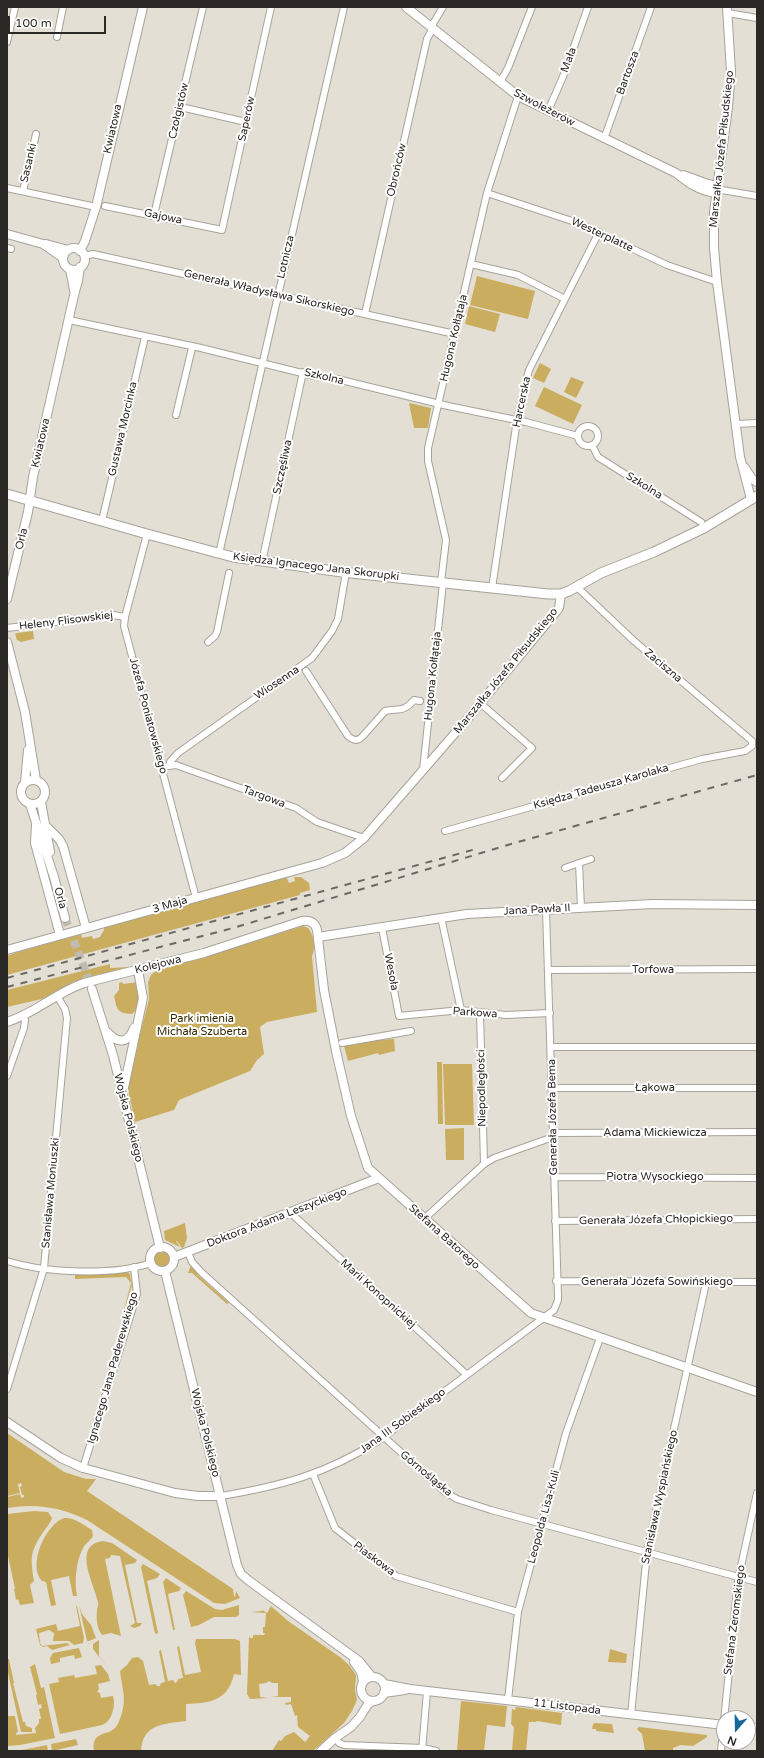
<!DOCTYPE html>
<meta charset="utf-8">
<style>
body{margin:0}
#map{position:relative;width:764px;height:1758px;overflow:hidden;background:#e3dfd4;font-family:"Varela Round",sans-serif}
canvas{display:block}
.frame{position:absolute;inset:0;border:8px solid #2b2926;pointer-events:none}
.north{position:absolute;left:716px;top:1710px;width:40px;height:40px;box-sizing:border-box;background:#fff;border:1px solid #aaa9a8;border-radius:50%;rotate:200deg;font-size:11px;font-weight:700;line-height:16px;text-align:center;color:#2b2926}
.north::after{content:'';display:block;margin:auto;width:14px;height:18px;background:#17699b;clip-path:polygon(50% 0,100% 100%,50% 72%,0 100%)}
.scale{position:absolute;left:8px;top:16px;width:98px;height:18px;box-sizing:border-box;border:2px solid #2b2926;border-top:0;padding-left:5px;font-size:12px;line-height:14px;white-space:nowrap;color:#2b2926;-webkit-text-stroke:3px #fff;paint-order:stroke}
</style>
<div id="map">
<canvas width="764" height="1758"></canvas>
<div class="frame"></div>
<div class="north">N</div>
<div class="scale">100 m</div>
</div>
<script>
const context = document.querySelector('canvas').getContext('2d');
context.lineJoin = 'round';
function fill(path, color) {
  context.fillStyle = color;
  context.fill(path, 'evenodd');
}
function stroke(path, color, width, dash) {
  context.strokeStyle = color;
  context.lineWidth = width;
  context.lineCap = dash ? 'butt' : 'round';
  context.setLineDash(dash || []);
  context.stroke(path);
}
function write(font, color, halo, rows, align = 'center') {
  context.font = font + ' "Varela Round",sans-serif';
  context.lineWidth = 4;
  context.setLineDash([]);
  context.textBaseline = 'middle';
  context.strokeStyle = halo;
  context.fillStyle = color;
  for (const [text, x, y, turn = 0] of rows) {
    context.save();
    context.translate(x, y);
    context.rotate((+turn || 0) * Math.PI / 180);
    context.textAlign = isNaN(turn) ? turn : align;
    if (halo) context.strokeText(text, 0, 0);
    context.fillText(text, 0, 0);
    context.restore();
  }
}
const green = new Path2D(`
 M477,276L535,291L528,319L470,305Z
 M469,306L500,314L495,332L465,324Z
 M540,363L551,369L544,383L533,378Z
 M571,377L584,382L576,398L564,392Z
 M544,387L582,405L573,424L535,406Z
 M409,403L431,408L428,428H414Z
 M33,631L34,639L21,642L17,640L15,634L17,633Z
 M286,876L289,883L295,881L294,877H301L309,883L310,890L300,893V895L7,975V956L18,952L81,934L82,938L92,936L93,939L100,937L104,930V927Z
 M303,926L308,928C314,934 316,949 312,956L317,1012L267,1022L260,1027L264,1054L257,1060L250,1071L179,1100L174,1110L135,1122L127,1085L149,999L148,982L151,975L156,971Z
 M110,964V968L129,967L85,978L73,982L46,998L7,1007V990Z
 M122,982L123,984L138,982C139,992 142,1007 132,1014C117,1013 117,1010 114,996L119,990V983Z
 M394,1039L395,1051L379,1055L378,1053L348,1061L344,1046L377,1040Z
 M442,1062L443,1124H438L437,1062Z
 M443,1064H472L474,1125H445Z
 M464,1128V1160H446L445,1129Z
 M185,1223L187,1238L184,1247L182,1248L177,1241H176L180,1247L165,1240L164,1231Z
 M154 1259a8 8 0 1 1 16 0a8 8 0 1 1-16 0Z
 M191,1265L198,1275L229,1303L227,1304L192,1273H188Z
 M126,1272L132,1275H130L132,1285L121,1321L131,1283L126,1277L75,1279V1274H97Z
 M7,1433L64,1472L86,1479H96L87,1491L233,1589L234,1596L235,1597L236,1591L240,1598L225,1604L214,1603L87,1520C61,1507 36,1503 7,1508V1497L20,1494L21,1498L24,1497V1495H22L20,1487L22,1486L21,1483L18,1484L20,1493L7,1496Z
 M34,1511L48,1512L52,1518C50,1524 45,1529 42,1534C29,1553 31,1560 34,1581L30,1585L34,1603L20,1605L18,1599L16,1600L14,1589H15L7,1551V1514Z
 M64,1518C74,1517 84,1525 92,1530L93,1536C91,1540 86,1543 83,1548C76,1561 74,1582 77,1596H73L69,1576L51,1580L56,1605L51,1606L46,1582L42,1581C27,1565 46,1524 64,1518Z
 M103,1541L112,1543L137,1560L135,1563L125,1565L137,1623H142L140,1626L134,1628L130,1626L135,1623L120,1556L111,1555L110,1558L105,1559L121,1636L111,1633L102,1635C97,1628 96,1619 97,1611C97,1607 99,1605 98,1602C95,1585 71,1545 103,1541Z
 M143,1564L160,1574L157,1578L147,1581L158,1633L155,1634L141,1567Z
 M166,1578L181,1588L179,1591L168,1594L175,1630H173L163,1582Z
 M186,1591L215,1609L222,1610L239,1605V1615L236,1617H214L199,1625L191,1627L183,1595Z
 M79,1605L82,1614L91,1625L96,1638L89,1641H87Z
 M76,1606H77L84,1638L83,1643L74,1645L69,1641H53L54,1633L49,1630L39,1633L40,1643L42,1646L67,1643L70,1645L52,1650L47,1646L43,1647L40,1645L36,1629L56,1624L58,1631L80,1626Z
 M271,1606L288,1621L340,1657L349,1665L356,1675L355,1690L357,1700L352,1711L344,1723L313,1751H272L279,1740L281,1741L285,1736L294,1732L305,1742L310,1736L298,1727L297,1715L295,1716L291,1704L286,1705L285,1703L291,1702V1697H271L278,1696V1683H272L269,1681L266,1683L259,1684L260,1697L268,1698L250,1699L247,1694L249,1636L250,1638H253V1635H264L265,1633H263V1627H265L266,1613L251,1612L262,1611V1610L267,1613Z
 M196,1639H235L240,1641L241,1675L234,1674C228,1701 210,1703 186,1704V1721C164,1724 143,1723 141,1751H94C91,1731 107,1736 115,1728C119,1724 122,1714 123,1708C126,1697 121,1683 120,1671L127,1665L132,1658L138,1657L143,1661L149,1685L155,1684L157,1686H160L161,1683L165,1682L159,1651L161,1650L168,1681L173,1680L175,1683L177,1682L178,1679L183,1678L177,1647L179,1646L185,1675L201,1672L195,1643Z
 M99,1640V1656L109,1669L93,1649V1644Z
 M79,1648L82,1657L75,1659L74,1655L60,1658V1662L51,1664L50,1658L53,1653Z
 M610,1649L627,1654L626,1663L608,1662Z
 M7,1659H9L14,1683H13L23,1722H25L26,1726L32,1728V1732H21L7,1668Z
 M35,1664L41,1688L44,1687L55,1738L20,1745L7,1746V1716H15L18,1732L16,1733V1735L36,1733L35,1728L39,1723V1719H41L39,1709L42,1708L41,1704L38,1705L36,1695L37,1694L30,1667Z
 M101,1665L108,1674L110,1681L98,1684L99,1689L97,1692L100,1693L101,1698L113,1696C116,1705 112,1722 102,1725L60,1734L49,1684L59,1682L58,1678L74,1675L75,1678L97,1674L95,1666Z
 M461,1701L507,1706L505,1727L487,1725L484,1751H457Z
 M516,1707L562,1713L561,1725L537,1721L536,1722H529L526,1751H512L514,1727L511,1724L512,1709L515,1710Z
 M595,1723L612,1724L614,1733L596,1731V1729H592L593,1724Z
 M639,1727L707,1735V1737L693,1746L681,1745L673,1748V1751H645L642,1734L637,1729Z
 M76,1739L78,1745L52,1751L51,1744Z
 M47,1745L48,1751H20L22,1750Z`);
const tertiaryTunnel = new Path2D(`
 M65,918L92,988`);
const minor = new Path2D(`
 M728,13L757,18
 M431,27L443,7
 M57,37L63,7
 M7,42L15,7
 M500,82L508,68L532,7
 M179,109L185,108L246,122
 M548,111L565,72L588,7
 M604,139L651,7
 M7,188L96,207
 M716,189L757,196
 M23,191L36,134
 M487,193L578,223L667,265L717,282
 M105,206L222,230L271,7
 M154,215L203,7
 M7,248L11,249
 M84,256L93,254L455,334
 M471,264L518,275L565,299
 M365,314L427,39L433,28
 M69,320L201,348L314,376L337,379L448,406L526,422L578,436
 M176,415L192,348
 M735,424L757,423
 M578 436a10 10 0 1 1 20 0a10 10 0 1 1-20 0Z
 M592,445L598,457L701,522
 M102,521L145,337
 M147,534L125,617L124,626L196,898
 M219,554L344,7
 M262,562L303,372
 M441,582L446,540L428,461V448L487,193L518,96
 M492,588L517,420L529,370L599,232
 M7,628L113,615L125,617
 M208,642L215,636L217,632L229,573
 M306,671L348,736C352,740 357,742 362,737L385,711C398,708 403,713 414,700L420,701
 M480,703L532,748L502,778
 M168,766L176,765L296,808L317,822L364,838
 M170,766V762L178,753L312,658L332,631L338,619L346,572
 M423,770L443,583
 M445,831L702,759L745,751L752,746V741L634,641L577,587
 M579,863L591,859
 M565,868L579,863L581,908
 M441,917L461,1010
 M382,928L399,1016L461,1010L506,1015L550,1013
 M548,970L757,969
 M480,1012L484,1164
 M342,1043L411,1031
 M551,1047H757
 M7,1076L24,1028L25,1020L24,1017
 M552,1088H757
 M553,1133L757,1132
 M554,1177L757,1178
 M291,1212L293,1215L467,1375
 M424,1219L484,1164L494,1158L553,1137
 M555,1221L757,1219
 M188,1252L192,1262L201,1272L445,1492L457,1499L491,1510L757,1582
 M7,1261C45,1273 113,1276 151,1263
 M556,1281L757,1282
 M7,1389L44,1268L67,1018L65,1009L57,996
 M83,1468L137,1294L134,1267
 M313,1474L335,1528L396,1576L518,1612
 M221,1496C281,1486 326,1474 378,1441L554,1310L558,1300V1296L546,910
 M508,1700L518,1612L566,1433L600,1338
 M631,1715L647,1552L706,1283
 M335,1738L339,1743L344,1745L423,1748L436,1751
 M422,1751L427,1691
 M721,1751L738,1580L757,1493`);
const tertiary = new Path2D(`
 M406,7L518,96L676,173C688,183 700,191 716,193
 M727,7L731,72L728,107L714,212V248L717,282L740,457L751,499
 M683,175L708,184L717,186
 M7,234L43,244L63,258
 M46,244L68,250
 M63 259a11 11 0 1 1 22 0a11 11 0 1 1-22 0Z
 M80,251L85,241L96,207L143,7
 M70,269L74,290
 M745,468L752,479L757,482
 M7,599L28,512L33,477L75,291L78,281L80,267
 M7,642L25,712L36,780
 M21 792a12 12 0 1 1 24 0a12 12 0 1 1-24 0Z
 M25,782L28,750
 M41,802L50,852
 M30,804L54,877L65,918
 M36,825L35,843L60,935
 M45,825L59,839L63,846L86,928
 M318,937L467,914L653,904L757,905
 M7,950L322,863L345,853L364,838L463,724L555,613L559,608L561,594
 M92,989L113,1055L160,1248
 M7,1022C36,1013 55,993 84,983L204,953L302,921C310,920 315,922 317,930L324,990L336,1051L351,1116L368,1168L531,1313L757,1392
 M107,1032C118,1044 128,1044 134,1028
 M123,1092L143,998L138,970
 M150 1259a12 12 0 1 1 24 0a12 12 0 1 1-24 0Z
 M174,1257L379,1178
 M165,1271L237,1565L241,1574L248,1580L359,1661L372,1677
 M7,1422L61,1458L83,1468L175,1493L198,1496H221
 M354,1662L361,1672L363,1681
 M361 1689a12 12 0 1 1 24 0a12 12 0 1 1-24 0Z
 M384,1684L410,1689L724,1725
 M384,1693L405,1690
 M748,1727L757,1728
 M321,1751L335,1738L351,1727L360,1717L368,1704L373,1701`);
const secondary = new Path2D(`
 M7,494L147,534L233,557L342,572L548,594H561L569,591L601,573L654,552L704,528L757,496`);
const rail = new Path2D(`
 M7,978L476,849
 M7,987L233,928L511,844L757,775`);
const streetNames = [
 ["Mała",569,60,-70],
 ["Bartosza",628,73,-70],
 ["Szwoleżerów",544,108,28],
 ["Czołgistów",179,111,-77],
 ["Saperów",247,119,-78],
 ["Kwiatowa",113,129,-77],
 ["Marszałka Józefa Piłsudskiego",722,149,-84],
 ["Sasanki",29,163,-77],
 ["Obrońców",397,170,-77],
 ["Gajowa",163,217,12],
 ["Westerplatte",602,235,25],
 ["Lotnicza",286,257,-77],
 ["Generała Władysława Sikorskiego",269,293,13],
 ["Hugona Kołłątaja",454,338,-77],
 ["Szkolna",324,377,13],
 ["Harcerska",522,402,-78],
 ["Gustawa Morcinka",123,429,-77],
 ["Kwiatowa",41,443,-77],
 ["Szczęśliwa",283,467,-78],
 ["Szkolna",644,486,32],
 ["Orla",22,539,-77],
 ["Księdza Ignacego Jana Skorupki",316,567,7],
 ["Heleny Flisowskiej",66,621,-7],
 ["Zaciszna",663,666,40],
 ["Marszałka Józefa Piłsudskiego",506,671,-51],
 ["Hugona Kołłątaja",433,676,-84],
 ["Wiosenna",277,683,-34],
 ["Józefa Poniatowskiego",148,716,75],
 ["Księdza Tadeusza Karolaka",601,787,-16],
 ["Targowa",264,797,20],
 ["Orla",60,898,75],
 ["3 Maja",170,905,-16],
 ["Jana Pawła II",537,910,-3],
 ["Kolejowa",158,965,-14],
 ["Torfowa",653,970],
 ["Wesoła",391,972,79],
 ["Parkowa",475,1013,4],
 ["Niepodległości",482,1088,-91],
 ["Łąkowa",655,1088],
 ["Generała Józefa Bema",553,1117,-91],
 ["Wojska Polskiego",128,1118,76],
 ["Adama Mickiewicza",655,1133],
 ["Piotra Wysockiego",655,1177],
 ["Stanisława Moniuszki",51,1193,-85],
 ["Doktora Adama Leszyckiego",277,1218,-21],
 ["Generała Józefa Chłopickiego",656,1220,-1],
 ["Stefana Batorego",444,1237,42],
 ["Generała Józefa Sowińskiego",657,1282],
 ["Marii Konopnickiej",378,1294,42],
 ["Ignacego Jana Paderewskiego",113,1368,-74],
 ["Jana III Sobieskiego",403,1421,-36],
 ["Wojska Polskiego",205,1433,76],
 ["Górnośląska",426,1474,40],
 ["Stanisława Wyspiańskiego",660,1497,-78],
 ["Leopolda Lisa-Kuli",544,1517,-75],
 ["Piaskowa",374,1559,37],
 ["Stefana Żeromskiego",735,1620,-83],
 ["11 Listopada",567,1707,7]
];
const parkNames = [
 ["Park imienia",202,1019],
 ["Michała Szuberta",202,1032]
];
fill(green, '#caad5f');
stroke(tertiaryTunnel, '#bebbb1', 8, [8, 4]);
stroke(minor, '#a7a39a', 8);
stroke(tertiary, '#a7a39a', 10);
stroke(secondary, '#a7a39a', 11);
stroke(minor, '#fff', 6);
stroke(tertiary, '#fff', 8);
stroke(secondary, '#fff', 9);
stroke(rail, '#6b6963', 2, [7, 7]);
write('11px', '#2b2926', '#fff', streetNames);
write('11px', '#362901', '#fff', parkNames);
</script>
